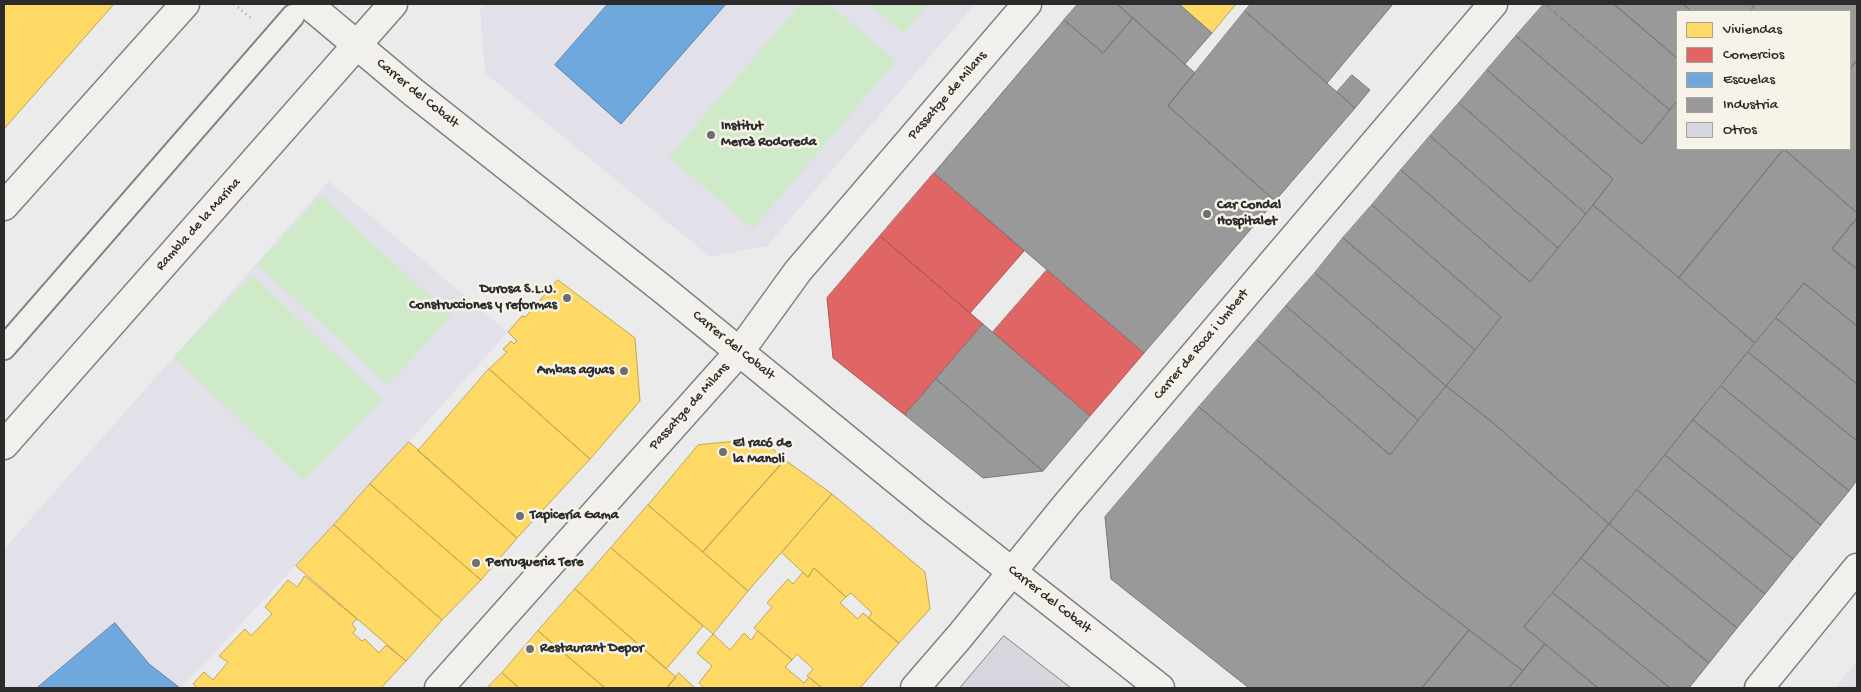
<!DOCTYPE html>
<meta charset="utf-8">
<style>
body{margin:0}
#map{position:relative;width:1861px;height:692px;overflow:hidden;background:#ecebec;font-family:"Gochi Hand",sans-serif}
canvas{display:block}
.frame{position:absolute;inset:0;border:5px solid #2b2b2b;pointer-events:none}
.legend{position:absolute;left:1676px;top:10px;width:175px;height:140px;box-sizing:border-box;background:#f7f3e8;border:1px solid #a5a39c;margin:0;padding:6px 9px;list-style:none;font-size:15px;color:#2b2b2b}
.legend li{display:flex;align-items:center;gap:10px;height:25px}
.legend b{width:25px;border:1px solid #a5a39c}
</style>
<div id="map">
<canvas width="1861" height="692"></canvas>
<div class="frame"></div>
<ul class="legend">
<li><b style="height:14px;background:#ffd966"></b>Viviendas</li>
<li><b style="height:14px;background:#e06666"></b>Comercios</li>
<li><b style="height:14px;background:#6fa8dc"></b>Escuelas</li>
<li><b style="height:14px;background:#999"></b>Industria</li>
<li><b style="height:14px;background:#d6d6df"></b>Otros</li>
</ul>
</div>
<script>
const context = document.querySelector('canvas').getContext('2d');
context.lineJoin = 'round';
function fill(path, color) {
  context.fillStyle = color;
  context.fill(path, 'evenodd');
}
function stroke(path, color, width, dash) {
  context.strokeStyle = color;
  context.lineWidth = width;
  context.lineCap = dash ? 'butt' : 'round';
  context.setLineDash(dash || []);
  context.stroke(path);
}
function write(font, color, halo, rows, align = 'center') {
  context.font = font + ' "Gochi Hand",sans-serif';
  context.lineWidth = 5;
  context.setLineDash([]);
  context.textBaseline = 'middle';
  context.strokeStyle = halo;
  context.fillStyle = color;
  for (const [text, x, y, turn = 0] of rows) {
    context.save();
    context.translate(x, y);
    context.rotate((+turn || 0) * Math.PI / 180);
    context.textAlign = isNaN(turn) ? turn : align;
    if (halo) context.strokeText(text, 0, 0);
    context.fillText(text, 0, 0);
    context.restore();
  }
}
const built = new Path2D(`
 M484,4H975L767,246L710,257L485,73L480,9Z
 M329,181L508,332L334,525L181,688H4V549Z
 M1857,661V688H1835Z`);
const green = new Path2D(`
 M800,4H829L896,61L753,229L669,157Z
 M869,4H928L903,33Z
 M321,196L451,316L388,385L257,264Z
 M252,275L382,399L304,481L174,357Z`);
const homes = new Path2D(`
 M4,4H114L4,129Z
 M1179,4H1236L1212,33Z
 M558,280L635,338L640,401L590,459L489,369L507,352L503,349L511,341L514,344L517,341L508,332L522,316L525,317Z
 M489,369L590,459L517,538L418,451Z
 M762,439L785,460L703,552L648,505L698,445Z
 M409,442L517,538L481,580L370,484Z
 M785,460L832,494L748,591L703,552Z
 M370,484L481,580L442,620L334,525Z
 M832,494L925,572L930,609L899,643L868,618L872,613L851,593L846,597L814,568L808,577L782,553Z
 M648,505L748,591L713,634L611,548Z
 M334,525L442,620L406,661L296,566Z
 M611,548L703,626L666,669L575,589Z
 M814,568L846,597L840,603L858,619L863,613L899,643L860,688H822L807,676L813,669L797,654L792,660L754,628L772,607L767,603L788,579L793,584L803,572L808,577Z
 M305,576L357,619L352,624L356,629L353,633L362,641L365,639L379,653L386,645L406,661L381,688H197L193,684L204,672L213,680L228,662L219,656L245,629L251,636L272,614L265,607L288,580L297,587Z
 M575,589L676,677L667,688H605L538,631Z
 M538,631L605,688H519L502,673Z
 M758,631L792,660L785,667L804,683L809,677L822,688H704L699,683L712,666L697,653L713,634L730,650L744,633L751,640Z
 M502,673L519,688H487Z
 M679,673L695,688H667Z`);
const shops = new Path2D(`
 M934,173L1024,251L970,313L880,236Z
 M880,236L983,324L905,415L833,358L827,298Z
 M1047,270L1144,353L1090,416L993,332Z`);
const schools = new Path2D(`
 M608,4H726L621,124L555,65Z
 M115,623L149,664L180,688H37Z`);
const industry = new Path2D(`
 M1078,4H1117L1133,18L1103,53L1064,20Z
 M1117,4H1179L1212,33L1185,64Z
 M1251,4H1393L1327,83L1245,11Z
 M1544,4L1670,110L1642,144L1516,36Z
 M1546,4H1614L1677,58V101L1670,110Z
 M1614,4H1683L1691,11H1677V58Z
 M1683,4H1750L1754,7L1750,11H1691Z
 M1750,4H1857V60L1850,69V11H1750L1754,7Z
 M1245,11L1355,108L1275,201L1168,106Z
 M1133,18L1195,73L1168,106L1275,201L1144,353L934,173L1064,20L1103,53Z
 M1516,36L1642,144L1677,101V149H1784L1679,278L1593,205L1613,179L1487,70Z
 M1857,60V213L1784,149H1850V69Z
 M1487,70L1613,179L1586,214L1459,103Z
 M1352,75L1370,90L1355,108L1337,92Z
 M1459,103L1586,214L1558,248L1430,136Z
 M1430,136L1558,248L1530,282L1401,170Z
 M1784,149L1857,213V218L1832,249L1857,269V326L1804,283L1755,343L1679,278Z
 M1401,170L1530,282L1593,205L1755,343L1609,524L1492,422L1446,386L1501,317L1372,205Z
 M1372,205L1501,317L1475,350L1343,238Z
 M1857,218V269L1832,249Z
 M1343,238L1475,350L1446,386L1315,273Z
 M1315,273L1446,386L1418,420L1286,306Z
 M1804,283L1857,326V384L1776,318Z
 M1286,306L1418,420L1390,455L1257,340Z
 M1776,318L1857,384V441L1748,352Z
 M983,324L1090,416L1043,471L936,379Z
 M1257,340L1390,455L1446,386L1492,422L1609,524L1524,627L1545,644L1523,671L1412,586L1199,407Z
 M1748,352L1857,441V480L1849,491L1721,386Z
 M936,379L1043,471L983,478L905,415Z
 M1721,386L1849,491L1821,525L1693,420Z
 M1199,407L1412,586L1469,630L1422,688H1249L1111,579L1105,517Z
 M1693,420L1821,525L1793,559L1665,455Z
 M1665,455L1793,559L1765,594L1637,490Z
 M1637,490L1765,594L1737,628L1609,524Z
 M1609,524L1737,628L1709,663L1581,558Z
 M1581,558L1709,663L1689,688H1670L1553,593Z
 M1553,593L1670,688H1598L1524,627Z
 M1469,630L1523,671L1509,688H1422Z
 M1545,644L1598,688H1509Z`);
const building = new Path2D(`
 M1004,636L1071,688H960Z`);
const path = new Path2D(`
 M234,4L252,19`);
const pedestrian = new Path2D(`
 M4,348L293,16`);
const minor = new Path2D(`
 M308,4L413,92L665,291L932,509L1160,688
 M439,688L740,351L798,271L1027,4
 M915,688L960,636L1067,504L1493,4
 M1759,688L1857,568`);
const tertiary = new Path2D(`
 M4,206L185,4
 M4,445L393,4`);
const markers = [
 [711,135,5,"#6f6e6f"],
 [1207,214,5,"#6f6e6f"],
 [567,298,5,"#6f6e6f"],
 [624,371,5,"#6f6e6f"],
 [723,452,5,"#6f6e6f"],
 [520,516,5,"#6f6e6f"],
 [476,563,5,"#6f6e6f"],
 [530,649,5,"#6f6e6f"]
];
const streetNames = [
 ["Carrer del Cobalt",417,94,39],
 ["Passatge de Milans",948,96,-49],
 ["Rambla de la Marina",199,225,-48],
 ["Carrer de Roca i Umbert",1202,345,-50],
 ["Carrer del Cobalt",733,346,39],
 ["Passatge de Milans",690,407,-48],
 ["Carrer del Cobalt",1049,600,38]
];
const poiNames = [
 ["Institut",721,127],
 ["Mercè Rodoreda",721,143],
 ["Car Condal",1217,206],
 ["Hospitalet",1217,222],
 ["Durosa S.L.U.",557,290,"right"],
 ["Construcciones y reformas",557,306,"right"],
 ["Ambas aguas",614,371,"right"],
 ["El racó de",733,444],
 ["la Manoli",733,460],
 ["Tapicería Gama",530,516],
 ["Perruqueria Tere",486,563],
 ["Restaurant Depor",540,649]
];
fill(built, '#e2e1ea');
fill(green, '#ceeac8');
fill(homes, '#ffd966');
stroke(homes, '#bfa554', 1);
fill(shops, '#e06666');
stroke(shops, '#aa5454', 1);
fill(schools, '#6fa8dc');
stroke(schools, '#5b82a7', 1);
fill(industry, '#999');
stroke(industry, '#787878', 1);
fill(building, '#d6d6df');
stroke(building, '#828182', 1);
stroke(pedestrian, '#828182', 26);
stroke(minor, '#828182', 31);
stroke(tertiary, '#828182', 31);
stroke(path, '#adacab', 3, [1, 4]);
stroke(pedestrian, '#f1f0ed', 22);
stroke(minor, '#f1f0ed', 28);
stroke(tertiary, '#f1f0ed', 28);
for (const [x, y, r, color] of markers) {
  const dot = new Path2D();
  dot.arc(x, y, r, 0, 2 * Math.PI);
  context.fillStyle = color;
  context.fill(dot);
  stroke(dot, '#f7f3e8', 2);
}
write('14px', '#2b2b2b', '#f7f3e8', streetNames);
write('bold 14px', '#2b2b2b', '#f7f3e8', poiNames, 'left');
</script>
